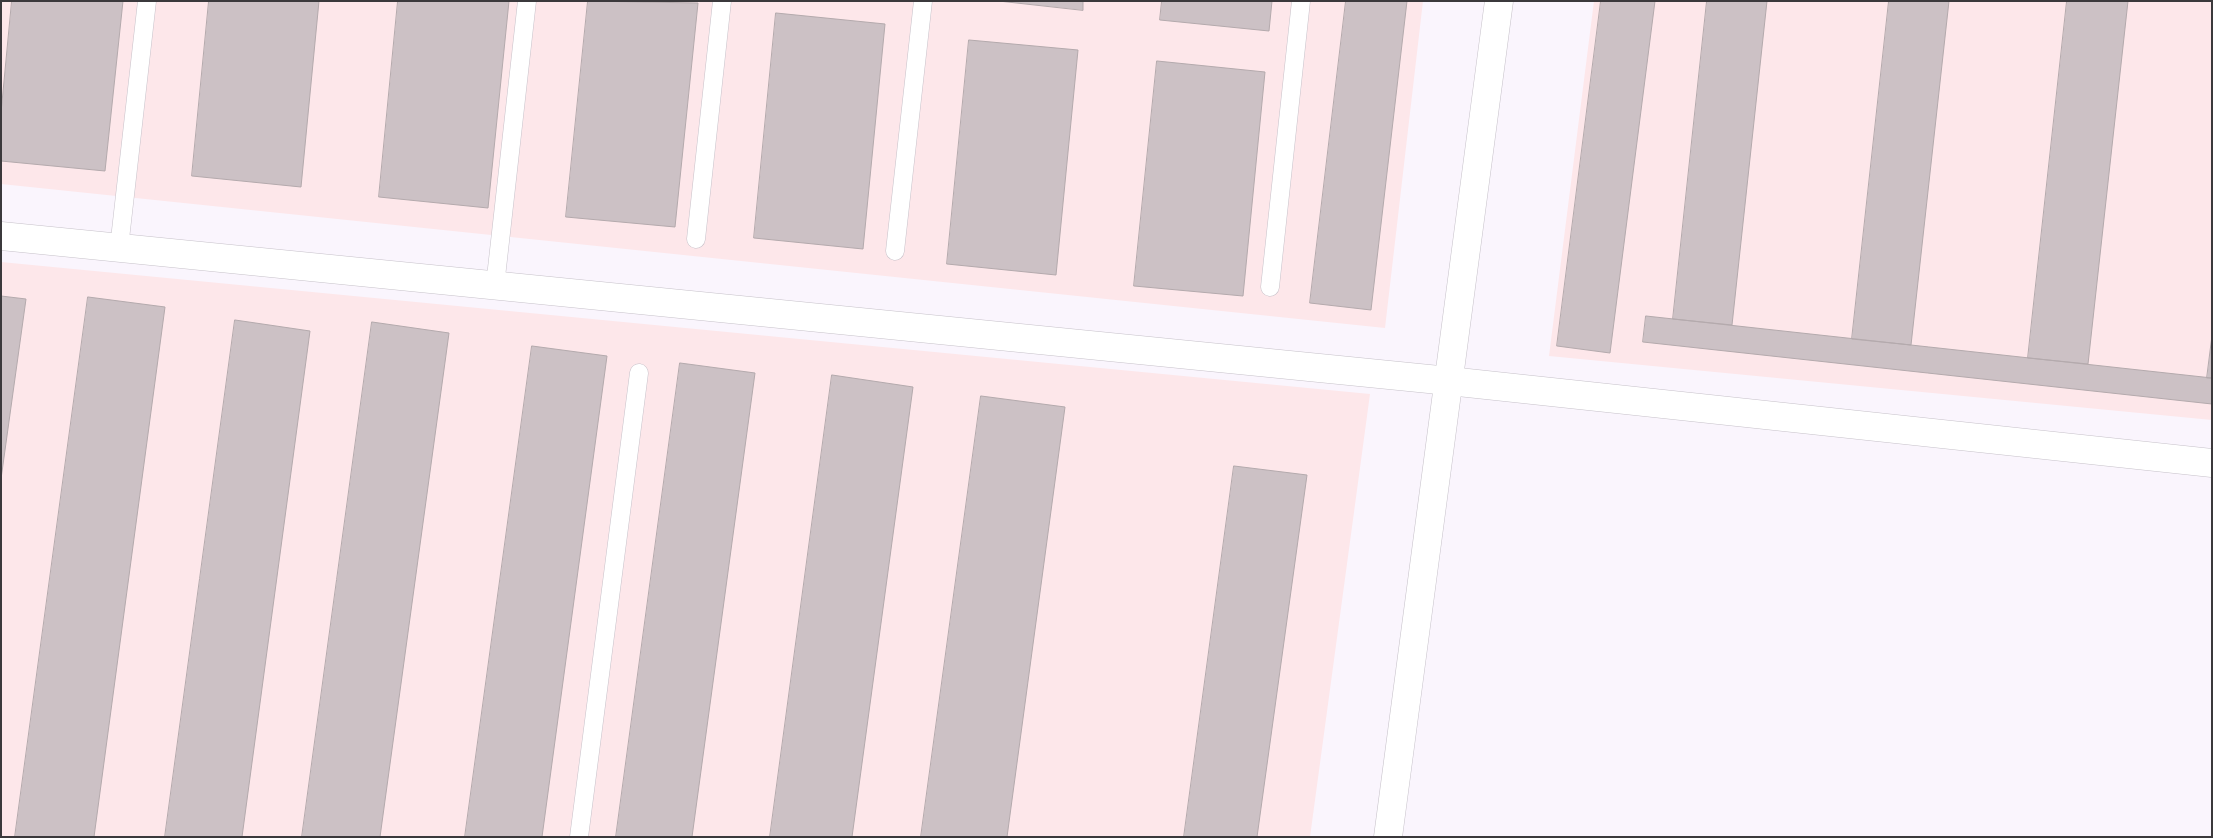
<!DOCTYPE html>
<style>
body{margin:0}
#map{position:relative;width:2213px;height:838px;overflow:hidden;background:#faf5fd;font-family:"Open Sans",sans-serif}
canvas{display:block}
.frame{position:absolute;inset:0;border:2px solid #3b393c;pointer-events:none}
</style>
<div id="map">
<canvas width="2213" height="838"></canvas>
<div class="frame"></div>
</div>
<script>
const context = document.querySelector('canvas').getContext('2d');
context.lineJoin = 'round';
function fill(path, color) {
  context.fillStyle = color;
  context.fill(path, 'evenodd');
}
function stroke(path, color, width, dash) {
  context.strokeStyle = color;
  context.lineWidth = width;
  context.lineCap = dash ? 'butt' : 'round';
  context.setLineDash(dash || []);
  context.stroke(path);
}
const commercial = new Path2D(`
 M1,1H1423L1385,328L1,184Z
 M1594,1H2212V420L1549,356Z
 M1,262L1370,394L1310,837H1Z`);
const building = new Path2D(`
 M12,1H123L105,171L1,161V113Z
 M209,1H319L301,187L192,176Z
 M398,1H509L488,208L379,197Z
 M588,1L698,3L675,227L566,217Z
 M999,1H1083V10Z
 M1162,1H1272L1269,31L1160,20Z
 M1346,1H1407L1371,310L1310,303Z
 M1601,1H1655L1610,353L1557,346Z
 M1707,1H1767L1732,325L1673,319Z
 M1889,1H1949L1911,345L1852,339Z
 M2067,1H2128L2088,364L2028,358Z
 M776,13L885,24L863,249L754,238Z
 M969,40L1078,50L1056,275L947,264Z
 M1157,61L1265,72L1243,296L1134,286Z
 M1,296L26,299L1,479Z
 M88,297L165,307L94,837H15Z
 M1646,316L2212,378V404L1643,342Z
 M235,320L310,331L242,837H165Z
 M372,322L449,333L380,837H302Z
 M2212,336V378H2207Z
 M532,346L607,356L542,837H465Z
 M680,363L755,373L692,837H616Z
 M832,375L913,387L852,837H770Z
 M981,396L1065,407L1007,837H921Z
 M1234,466L1307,475L1257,837H1184Z`);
const service = new Path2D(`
 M696,239L722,1
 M119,248L147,1
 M895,251L923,1
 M495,286L527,1
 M1270,287L1301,1
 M579,837L639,373`);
const minor = new Path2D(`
 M1,236L1449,381`);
const tertiary = new Path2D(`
 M1449,381L2212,463`);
const secondary = new Path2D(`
 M1388,837L1499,1`);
fill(commercial, '#fde7ea');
fill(building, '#ccc1c5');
stroke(building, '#b4aaad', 1);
stroke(service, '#c6c1c9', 19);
stroke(minor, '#c6c1c9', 29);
stroke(tertiary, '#c6c1c9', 29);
stroke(secondary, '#c6c1c9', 29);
stroke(service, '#fff', 18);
stroke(minor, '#fff', 28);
stroke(tertiary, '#fff', 28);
stroke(secondary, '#fff', 28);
</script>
